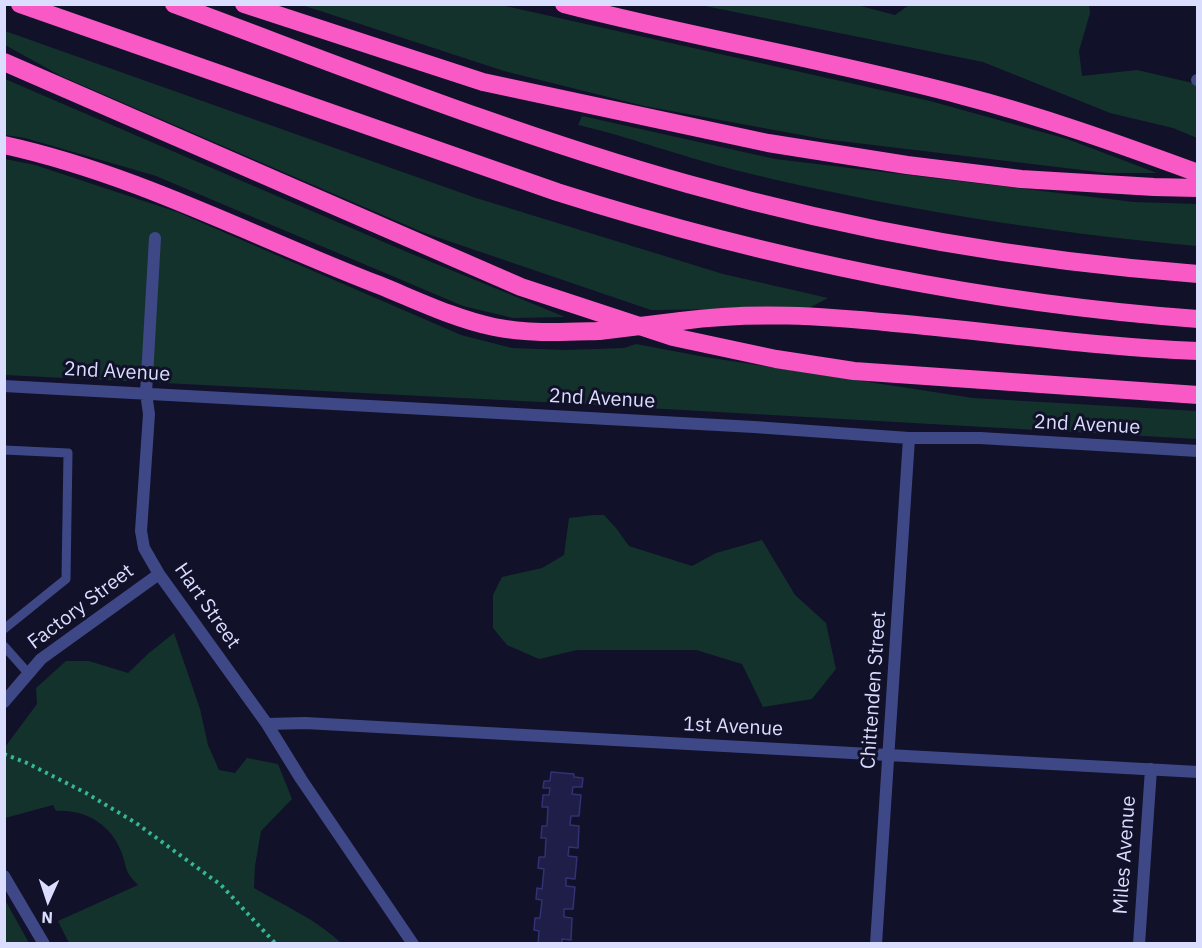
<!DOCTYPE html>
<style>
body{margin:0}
#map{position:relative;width:1202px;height:948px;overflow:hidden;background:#111129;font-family:"IBM Plex Sans",sans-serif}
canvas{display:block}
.frame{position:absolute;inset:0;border:6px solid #daddfe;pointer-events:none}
.north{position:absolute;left:18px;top:870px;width:60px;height:60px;-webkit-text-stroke:4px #111129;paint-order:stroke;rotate:183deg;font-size:16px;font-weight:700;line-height:24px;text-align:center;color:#daddfe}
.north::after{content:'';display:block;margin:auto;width:21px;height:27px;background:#daddfe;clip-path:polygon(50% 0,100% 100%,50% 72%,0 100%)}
</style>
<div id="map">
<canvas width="1202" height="948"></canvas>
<div class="frame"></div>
<div class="north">N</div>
</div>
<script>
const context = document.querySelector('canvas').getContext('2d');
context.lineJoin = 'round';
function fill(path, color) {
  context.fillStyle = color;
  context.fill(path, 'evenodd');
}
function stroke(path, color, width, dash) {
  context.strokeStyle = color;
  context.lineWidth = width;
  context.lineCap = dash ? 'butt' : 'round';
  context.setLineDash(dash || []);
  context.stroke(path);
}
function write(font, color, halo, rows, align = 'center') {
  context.font = font + ' "IBM Plex Sans",sans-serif';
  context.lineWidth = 6;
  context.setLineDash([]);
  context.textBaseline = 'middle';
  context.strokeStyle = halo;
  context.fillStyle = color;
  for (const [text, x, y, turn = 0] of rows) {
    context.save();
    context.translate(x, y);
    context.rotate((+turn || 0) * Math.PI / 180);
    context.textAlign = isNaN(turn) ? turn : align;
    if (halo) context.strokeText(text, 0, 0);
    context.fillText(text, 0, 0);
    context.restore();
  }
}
const green = new Path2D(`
 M853,4L895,15L909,5H1089L1090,13L1079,51L1082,76L1137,70L1197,84V138L1173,128L1110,113L983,62L700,5Z
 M302,5H501L930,101L1067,139L1157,173H1107L823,139L644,106L504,71Z
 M5,31L473,197L723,274L828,298L809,308L651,310L422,232L61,76L5,45Z
 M5,79L407,252L565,317L513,318L463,306L156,176L25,138L5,135Z
 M582,116L775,159L1134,202L1197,204V246C1041,232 884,207 731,169C680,156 630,137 578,125Z
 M5,159L35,165L177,212L461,335L512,348L566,350L624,348L636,344L705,357L973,398L1197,411V439L541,402L5,375Z
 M594,515H604L616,528L629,546L692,566L716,553L762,540L795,595L826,623L836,669L812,699L763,707L742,664L696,650H577L539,659L507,645L493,628V595L502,577L542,568L564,555L569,518Z
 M174,633L200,709L208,745L219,770L235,773L247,758L278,764L292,799L261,831L255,866L254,888C283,905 316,919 341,943H69L58,921L138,885C123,870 128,869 121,851C110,823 83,809 56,811L53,805L5,818V747L37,704L36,688L66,661H89L128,673L149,653Z
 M4,900H5L29,943H5Z`);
const building = new Path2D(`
 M551,772L574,774V777L583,778L582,787H573L572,794L581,795L579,816H571L570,825L579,826L578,848L569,847L568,856L577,857L575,879L566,878V886L575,887L573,909H564V917L572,918L571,940L562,939V944H538L539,931L534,930L535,918H540L542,900L536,899L537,888L542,889L544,869L538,868L539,857H545L546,838H541L542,826H547L548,807H542L543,795H549L550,788H543L544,781H550Z`);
const path = new Path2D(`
 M4,754L27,763L86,793L136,823L221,885L276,944`);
const service = new Path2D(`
 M4,450L68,453L66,579L4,629
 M4,646L28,673`);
const minor = new Path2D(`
 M1197,80H1198
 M155,238L146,393L149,414L141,531L144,548L159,574L267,724L301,779L413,944
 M4,386L754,427L909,438H980L1198,451
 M4,702L41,659L159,574
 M267,724L305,723L1198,772
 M876,944L909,438
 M1139,944L1151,769`);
const tertiary = new Path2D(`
 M4,876L44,944`);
const motorway = new Path2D(`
 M20,4L557,192C765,258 979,303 1198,319
 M174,4C344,67 513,135 688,184C854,231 1025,261 1198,274
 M244,4L483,82L768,143L907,165L1021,179L1154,187L1198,188
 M564,4C695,38 829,60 960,95C1041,116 1119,144 1198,173
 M4,62L521,287L673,337L776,359L854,371L1198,395
 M4,145C136,174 254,237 379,285C416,300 455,319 494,327C529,334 564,332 599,331
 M681,321C752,311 823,316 894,323C995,332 1096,347 1198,351`);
const motorwayBridge = new Path2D(`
 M599,331L681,321`);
const streetNames = [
 ["2nd Avenue",117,372,3],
 ["2nd Avenue",602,399,3],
 ["2nd Avenue",1087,425,3],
 ["Hart Street",207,606,55],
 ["Factory Street",81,607,-37],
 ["Chittenden Street",874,690,-86],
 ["1st Avenue",733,727,3],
 ["Miles Avenue",1125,855,-86]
];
fill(green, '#14322c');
fill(building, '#1f1e49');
stroke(building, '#323174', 1.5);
stroke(path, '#35b797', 4, [3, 4.5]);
stroke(service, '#3e4886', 9);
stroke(minor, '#3e4886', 12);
stroke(tertiary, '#3e4886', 12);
stroke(motorway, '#f959c4', 18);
stroke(motorwayBridge, '#f959c4', 18);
write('20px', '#daddfe', '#111129', streetNames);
</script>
